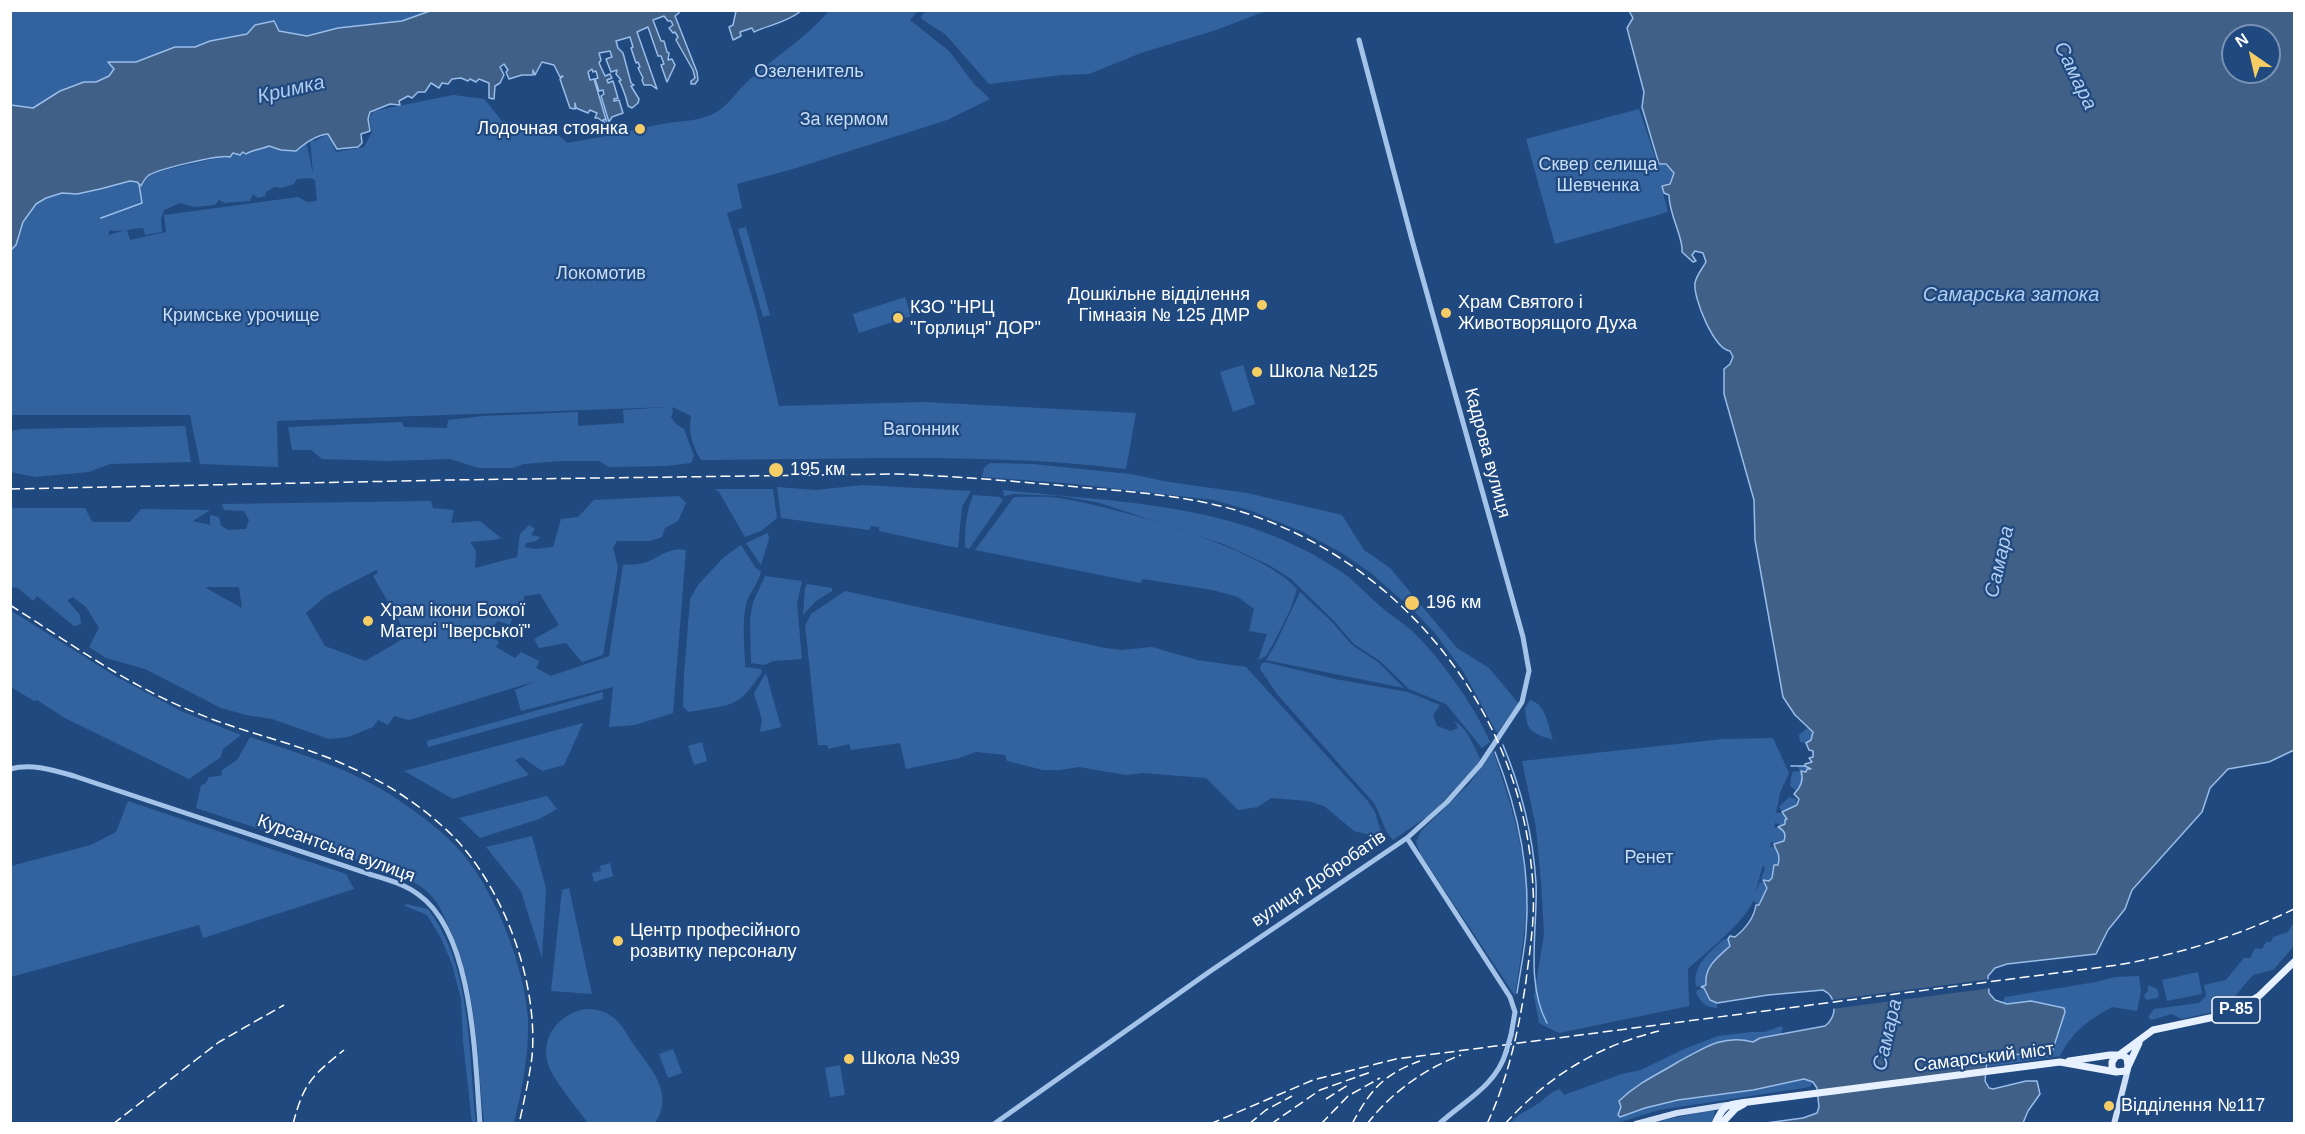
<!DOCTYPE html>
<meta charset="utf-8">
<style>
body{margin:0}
#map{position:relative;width:2305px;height:1134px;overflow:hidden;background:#204980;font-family:Helvetica,sans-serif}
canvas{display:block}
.frame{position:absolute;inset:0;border:12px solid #fff;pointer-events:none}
.north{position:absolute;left:2221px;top:24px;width:60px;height:60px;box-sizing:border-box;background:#204980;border:2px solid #7992b3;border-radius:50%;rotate:326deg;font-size:16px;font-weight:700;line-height:24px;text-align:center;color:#fff}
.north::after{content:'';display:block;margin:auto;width:21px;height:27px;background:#f6cc65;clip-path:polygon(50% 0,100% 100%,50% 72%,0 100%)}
</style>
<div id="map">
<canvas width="2305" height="1134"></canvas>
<div class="frame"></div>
<div class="north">N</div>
</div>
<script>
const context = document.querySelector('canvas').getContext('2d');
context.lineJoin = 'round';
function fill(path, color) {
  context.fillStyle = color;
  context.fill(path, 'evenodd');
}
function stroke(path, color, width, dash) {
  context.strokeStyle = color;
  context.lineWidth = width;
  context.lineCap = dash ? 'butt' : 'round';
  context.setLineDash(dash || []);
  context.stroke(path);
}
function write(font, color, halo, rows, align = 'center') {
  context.font = font + ' Helvetica,sans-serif';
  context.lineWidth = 4.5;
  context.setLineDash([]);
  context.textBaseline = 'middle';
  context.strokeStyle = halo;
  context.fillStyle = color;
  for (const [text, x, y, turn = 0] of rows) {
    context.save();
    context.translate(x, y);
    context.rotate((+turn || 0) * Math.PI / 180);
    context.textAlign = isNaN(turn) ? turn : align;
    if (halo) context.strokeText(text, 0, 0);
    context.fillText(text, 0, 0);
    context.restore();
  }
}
const green = new Path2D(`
 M830,10L918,11L910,20L949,51L974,84L990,99L947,120L793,169L737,184L742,208L727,213L755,307L779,406L924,402L1136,413L1126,469C985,452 843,460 701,460C692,445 688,433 691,416L672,407L673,412L671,417L677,425L684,429L694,456L691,463L666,466L609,467L599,461H561L523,464L513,468H479L450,459L388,461L322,459L311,450H292L288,427L402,422L404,427L447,428L448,420L484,416L578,412V426L624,423L623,410L668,407L277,421L278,467L200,464L190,415H11V250C17,245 17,238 19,230C22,222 31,208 38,203C53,191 86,193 106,187C113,185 126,179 133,181C137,181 139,184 141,186L150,175L165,170L243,152L247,154C252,150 262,148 269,146L281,150L298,149L306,141L313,174L310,139L315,141L328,134L336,152L364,147L372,132L369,119L374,111L453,95L484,99L502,121L550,127L567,143C597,138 627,132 657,125C674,121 692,122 708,116C725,111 736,92 749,80C776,56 806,38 830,10ZM310,178L315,180L317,201L307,202L298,197L164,215L166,232L130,240L127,230L108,235L110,230C119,233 133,228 143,228L145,235L162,232L161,219L164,210L180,203L194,207L215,205L219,200L225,203L250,201L253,194L258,198L266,196L265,193L274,187L282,188L294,184L297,179Z
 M926,10H1266V11L1216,30L1141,53L1089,74L1062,75L989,84L945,34L920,18Z
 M11,11H430L402,21L338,28L307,36L279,31L274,22L255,25L247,34L210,41L195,47H175L136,62H109L114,68L109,76L96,82H84L47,98L40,105L33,108L11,105Z
 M1639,109L1658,165H1665L1673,173L1669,183L1661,185L1668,212L1555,244L1526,139Z
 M746,227L770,315L763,317L738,229Z
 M905,297L911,316L859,333L853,314Z
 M1243,365L1255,404L1233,412L1220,372Z
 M185,426L191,462L110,464L89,472L35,477L11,472V431L21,429Z
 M990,463L1033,464L1130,474L1169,482L1247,493L1342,515L1364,550L1390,568L1457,648L1489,668L1519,704L1497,733L1463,671L1434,632L1414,611L1371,573L1342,553L1303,532L1252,511L1214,500L1066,483L982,477L984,468Z
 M862,485L971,491L962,507L958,548L879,531V527L871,526L869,530L781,518L777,487L816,490Z
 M715,489H773L777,518L761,531L745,537L719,492Z
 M1003,490C1122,503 1240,502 1343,573C1356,582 1367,595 1380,606C1390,615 1402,622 1412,631C1439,656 1476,708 1490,742L1482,748L1446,704L1409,689L1380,661L1354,644L1333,620L1291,579L1269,565L1223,544L1100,503L1061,496L1014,494L1004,496Z
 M973,495L1000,497L1003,500L969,549L965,547C965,528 966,513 973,495Z
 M679,496L686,503L678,521L665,528L662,537L650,541H617L613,548L618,567L603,655L582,662L566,643L539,648L534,639L559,625L540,594L524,596L523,612L502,615L512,619L510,625L498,621L493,627L498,630L493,637L499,642L496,647L515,658L521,652L539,661L536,668L551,676L609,656L623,565C630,564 638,565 644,563C658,559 669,546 686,550L673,713L635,725L609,727L613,687L521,711L515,690L536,681L409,720L394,716L388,725L378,720L373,727L348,737L329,739L272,719L246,715L221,708L145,669L106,658L89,647L99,628L86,607L73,597L67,600L80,615L81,624L74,626L37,596L33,601L18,588L11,587V508H85L92,522H130L141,509L210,510L193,521L210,525V515L219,517L221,526L229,530L246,529L249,520L244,511L224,510L222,504L431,501L433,508L454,510L451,523L480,521L501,538L494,540L470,542L476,551L475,568L517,557L520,534L529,525L535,529L531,535L541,537L536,541L526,543L525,547L534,549L553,547L561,519L578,517L594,500ZM376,570L378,573L373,576L390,605L386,608L389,613L394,611L402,627L398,630L403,639L365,661L325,646L306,613L326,596ZM239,587L242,608L206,588L207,587Z
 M1014,497C1031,497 1049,496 1065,499C1118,508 1264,549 1297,589L1291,608L1273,644L1266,656L1258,660L1267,634L1249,631L1254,609L1238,597L1212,590L1143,579L1140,583L975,550Z
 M768,533L769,539L761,565L746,543Z
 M741,545L755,567L761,572C758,583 751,591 747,601C741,622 745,646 745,667L761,669L762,672C737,710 731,704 689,712L683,707L684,675L690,599L698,585L724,557Z
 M765,576L802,581L797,604L802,659L773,661L764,665L751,663L750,619L753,602Z
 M807,584L832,588V591L816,601L803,615L805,588Z
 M845,591L1105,648L1121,650L1152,647L1197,660L1246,667L1367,800L1375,812L1381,832L1370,835L1354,831L1324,806L1308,801L1271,798L1258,807L1238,810L1206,778L1143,773L1126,775L1079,767L1060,770H1043L1007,761L1005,755L976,752L959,758L906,769L900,743L851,750L849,744L828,749L827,745H818L805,626L811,614Z
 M1300,592L1331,621L1352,645L1378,662L1404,688L1266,660L1275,645Z
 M10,610L115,676L181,711L241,735L223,749L221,757L189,779L65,718L37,700L34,701L11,687Z
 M1265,662L1335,679L1408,692L1440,705L1433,715L1437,726L1451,731L1458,728L1454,721C1469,730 1472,744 1480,758L1478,765L1431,814L1393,840C1383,831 1381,813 1373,802L1277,694L1260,669L1261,664Z
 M766,673L781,727L760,732L762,720L754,693Z
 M603,692V699L428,747L427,741Z
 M1530,700C1546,704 1548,726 1553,740C1530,732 1527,732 1525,708Z
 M583,723L564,765L542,771L522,757L515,760L529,775L453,799L404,771Z
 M1809,727L1813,732L1811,740L1806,743L1800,742L1799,735Z
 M250,737C301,754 355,770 400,801C422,816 445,833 462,853C496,893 525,968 528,1020C529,1056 522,1089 514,1123H484C476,1053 479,990 447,923C442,911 435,897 424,889C408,876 385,873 368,859L354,860L196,808L201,785L205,784L209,777L221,776L222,770L237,760Z
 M1773,738L1789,773L1780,793L1776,813H1781L1787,819L1783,826L1775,823L1774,827L1783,830L1786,835L1784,841L1780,844L1771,842L1770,846L1778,849V865L1774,866L1772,878L1769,881L1761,878L1765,869L1763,865L1755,893L1760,882L1767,884L1763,900L1759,905L1753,901C1746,921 1705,953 1688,969L1689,1006L1559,1033L1539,1023L1534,996L1544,934L1541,882L1536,828L1522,761L1723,739Z
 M702,742L707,761L694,765L688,746Z
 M1493,751C1511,803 1529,858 1526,913C1524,941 1519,968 1515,996L1420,853L1416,842L1421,831L1469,784Z
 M1800,766H1808L1811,769L1806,772L1801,770L1803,777L1798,792L1790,786L1792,772L1800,771L1798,767Z
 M547,796L557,809L539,819L480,838L459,818Z
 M1789,797L1796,799L1797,805L1782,812L1779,807Z
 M128,801L346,874L354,889L203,938L199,925L11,977V866L91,845L116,832Z
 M532,836L546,889L542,958L521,891L486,847Z
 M610,863L613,876L594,882L592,873L601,871L600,866Z
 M569,888L592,994L551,991L562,890Z
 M406,904L428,909C473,969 468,1052 476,1123H472L463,1041L461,999L452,964L441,938L427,915L405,906Z
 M2292,925L2294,926V946L2273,970L2253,975L2223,1010L2181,1019L2172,1014L2151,1020L2148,1017L2154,1009L2199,1003L2206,996L2204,985L2226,980L2244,958H2250L2255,948L2262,949L2266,942H2271L2273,937L2288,932Z
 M1724,939H1728L1730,946C1719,956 1705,970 1706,985L1696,987C1692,965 1710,952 1724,939Z
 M2198,972L2202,994L2167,1001L2162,980Z
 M2139,976L2141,991L2137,1011L2112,1007C2086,1022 2074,1030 2060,1056L1987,1067V1059L1995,1056L2052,1052L2065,1012L2031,1001L2007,1004L2002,1003L2005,997L2096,982L2115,977Z
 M2148,985L2157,989L2159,995L2157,998L2146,1000L2144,995L2148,991Z
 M1704,988L1710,1000L1717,1003V1008C1705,1007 1702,1003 1696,993L1697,990Z
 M585,1009C596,1009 606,1011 615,1019C623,1025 628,1037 634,1045C651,1069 675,1094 655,1123H588C578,1109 553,1080 548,1064C540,1037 559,1014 585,1009Z
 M1781,1026L1783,1028L1780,1035L1760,1038L1753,1042L1748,1040L1697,1050L1678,1063L1638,1084L1619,1101L1621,1107L1618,1116L1620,1117L1645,1108L1678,1100L1753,1090L1804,1079L1813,1082L1810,1087L1659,1110L1617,1123L1510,1124C1522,1110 1527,1112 1539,1103C1547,1097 1550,1092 1560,1089L1564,1095L1622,1074L1641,1070L1684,1049L1718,1036L1751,1032H1765Z
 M673,1049L682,1073L668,1078L659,1054Z
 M840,1065L845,1095L830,1097L825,1068Z
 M1710,1110L1715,1111L1713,1123L1646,1124Z`);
const water = new Path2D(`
 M678,11L679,13L675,16L697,72L698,80L695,84H691V81L695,78L693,70L676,40L678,37L675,32L673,33L669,28L673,25L671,21H668L664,16L653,20L661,41H664L667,52L669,53L668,60L672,59L675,65L667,82L661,65L664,64L661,56H658L648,27L637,32L657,89L651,85H644L642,80L643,78L638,68L640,67L638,62L636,63L631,48L633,47L630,37L616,41L618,48L623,53L631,83L634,85L631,86L639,99L638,103L632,108L628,106C627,100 622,85 619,81L621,80L616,74L617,70L611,72L606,59L612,57L610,51L599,53L601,60L599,63L605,76L610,74L612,78L607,80L608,83L613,81L618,98L614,99V101L619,100L623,113L612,117L609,122L601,96L604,94L603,90L599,91L595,79L598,78L596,71L593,72L592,69L588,72L590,80L594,79L607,123L606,119L603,120L605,123L598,118H595L597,113L590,110L588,113L576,108L575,103V109L570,108L560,79L563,76L560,77L554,65L542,62L535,75L533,70V75H522L509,79L506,72L508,70L504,64L500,67L504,75L500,83L495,86L494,99L489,98V83L479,79L476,82L470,79L468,81L461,78L452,79L448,84L442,83L439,88L431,83L425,92H418L412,98L408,96L399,101L400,105L390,104L370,112L368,119L370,131L361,134L362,143L358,147L337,149L328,134C317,135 305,143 296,151L281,150L269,146C262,149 252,150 246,154L243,152L240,155L233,153L230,157C220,154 160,169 149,175C145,178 143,182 141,186L137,182L130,181L100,189L77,194L62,193L46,198L36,204L23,222L16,245L11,250V105L33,108L60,91L84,82H96L109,76L114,69L108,62H136L175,47H195L210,41L247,34L255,25L274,21L279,31L307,36L338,28L402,21L430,11Z
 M736,11V10L801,11C788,22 769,25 754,32L752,28L740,32L741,36L733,40L729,27L733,25Z
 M1629,11H2294V750L2269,762L2228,769L2210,788L2202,812L2132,890L2125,909L2108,930L2096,954L2007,964L1995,968L1988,976L1989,993L1995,1000L2007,1004L2031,1001L2064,1008L2065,1012L2052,1052L1995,1056L1987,1059L1985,1081L1989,1088L1993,1089L2026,1081H2037L2040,1094L2028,1111L2023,1123H1766L1803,1118L1817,1113L1819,1107L1817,1088L1813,1082L1804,1079L1753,1090L1678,1100L1645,1108L1620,1117L1618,1115L1621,1107L1619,1101C1637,1083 1657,1075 1678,1062C1704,1048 1723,1034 1753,1042L1760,1038L1825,1026C1837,1017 1838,997 1823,990L1768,995L1717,1003L1710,1000L1704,988L1701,987L1706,985C1704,967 1717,958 1730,946L1728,939L1730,936L1735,937C1745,929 1754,918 1756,905H1759L1767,888L1763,880L1769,881L1772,878L1774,865H1778C1781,853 1776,852 1774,844L1784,841C1786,834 1785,831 1778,827L1785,824V820L1787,819L1782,812L1797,805L1799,799L1794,794C1800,788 1804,780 1801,771L1806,772L1807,769H1811L1805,766V764L1812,762L1809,758L1813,757V751L1809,750L1806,743L1811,740L1813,732L1795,715L1783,697L1755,540L1754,500L1724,394V369L1730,364L1733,357L1730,351C1714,349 1693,298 1695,283C1696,276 1702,269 1706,262L1703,253L1695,251L1692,255L1696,261L1693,262L1682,252C1684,239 1669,215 1669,195L1664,193L1662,186L1670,184L1674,173L1666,164H1659L1642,107L1644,92L1627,28L1633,18ZM2233,36H2269V72H2233Z`);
const pier = new Path2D(`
 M1991,979L1992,988L1831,1009L1830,1000Z`);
const stream = new Path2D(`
 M101,218L142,203L139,184
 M1503,745C1521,788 1533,835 1536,883C1538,927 1525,983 1547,1023
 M1495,752C1518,810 1531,872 1526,933C1524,954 1520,973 1517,993
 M1791,766H1805`);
const tertiary = new Path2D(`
 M10,769C32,763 53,770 74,776L369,874C386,879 405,884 419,895C474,934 475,1062 480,1124
 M1407,838L1510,997L1515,1012L1511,1035
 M994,1124L1209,972L1407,838L1447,802L1480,765L1522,702L1529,671L1523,637L1412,240L1359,40
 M1439,1124C1464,1101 1496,1086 1506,1052`);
const secondary = new Path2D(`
 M1636,1124L1677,1113L1727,1105
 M2114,1124L2128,1069`);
const primary = new Path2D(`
 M2069,1061L2110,1055H2119L2153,1030L2224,1015L2240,1008L2259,996L2294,962
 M2128,1066L2127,1058L2122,1055L2116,1056L2112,1062V1068L2116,1072L2126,1071L2139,1043
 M1715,1124C1724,1103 1727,1105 1748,1102L2060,1062L2116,1072
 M1721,1124L1735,1109L1744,1104`);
const rail = new Path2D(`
 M10,489L450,480L897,474C954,476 1011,481 1067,486C1131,492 1196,495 1257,517C1413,573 1525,722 1533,888C1535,919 1530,949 1526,981C1519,1029 1508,1079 1487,1124
 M10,605C70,643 129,686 194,712C246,734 302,744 352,768C384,782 414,801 440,824C500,875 539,979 532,1057C529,1079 524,1101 519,1124
 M1326,1099L1348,1085
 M113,1124L219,1042L284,1005
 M293,1124C304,1082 312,1076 344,1050
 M1210,1124L1313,1080L1396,1059L2118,965C2180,954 2238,936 2294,909
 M1249,1124L1266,1110L1292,1096
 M1271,1124L1320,1090L1371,1072
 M1321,1124L1348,1096L1380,1078
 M1352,1124C1370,1090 1384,1074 1420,1061
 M1367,1124C1392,1092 1424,1069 1461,1055
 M1505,1124C1547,1077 1597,1046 1659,1031`);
const tertiaryBridge = new Path2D(`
 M1506,1052L1511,1035`);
const markers = [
 [640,129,6,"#f6cc65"],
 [1262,305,6,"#f6cc65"],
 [1446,313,6,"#f6cc65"],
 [898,318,6,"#f6cc65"],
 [1257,372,6,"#f6cc65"],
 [776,470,8,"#f6cc65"],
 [1412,603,8,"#f6cc65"],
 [368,621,6,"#f6cc65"],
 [618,941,6,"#f6cc65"],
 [849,1059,6,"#f6cc65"],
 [2109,1106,6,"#f6cc65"]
];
const shields = [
 [2236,1010,48]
];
const shieldNames = [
 ["Р-85",2236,1010]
];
const parkNames = [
 ["Озеленитель",809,72],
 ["За кермом",844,120],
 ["Сквер селища",1598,165],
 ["Шевченка",1598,186],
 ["Локомотив",601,274],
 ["Кримське урочище",241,316],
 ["Вагонник",921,430],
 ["Ренет",1649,858]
];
const poiNames = [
 ["Лодочная стоянка",628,129,"right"],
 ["Дошкільне відділення",1250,295,"right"],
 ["Гімназія № 125 ДМР",1250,316,"right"],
 ["Храм Святого і",1458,303],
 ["Животворящого Духа",1458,324],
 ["КЗО \"НРЦ",910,308],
 ["\"Горлиця\" ДОР\"",910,329],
 ["Школа №125",1269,372],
 ["195 км",790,470],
 ["196 км",1426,603],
 ["Храм ікони Божої",380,611],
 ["Матері \"Іверської\"",380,632],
 ["Центр професійного",630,931],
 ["розвитку персоналу",630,952],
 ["Школа №39",861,1059],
 ["Відділення №117",2121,1106]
];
const streetNames = [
 ["Кадрова вулиця",1487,453,75],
 ["Курсантська вулиця",336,849,20],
 ["вулиця Добробатів",1319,879,-34],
 ["Самарський міст",1984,1058,-7]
];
const waterNames = [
 ["Самара",2075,76,64],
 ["Кримка",291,90,-13],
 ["Самарська затока",2011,295],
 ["Самара",2000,562,-77],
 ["Самара",1888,1035,-77]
];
fill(green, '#33639e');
fill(water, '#406088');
stroke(water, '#98bde9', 1.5);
fill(pier, '#204980');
stroke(stream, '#98bde9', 1.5);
stroke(tertiary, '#a4c3e8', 5);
stroke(secondary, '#cfe0f6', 6);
stroke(primary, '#e7f0fe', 7);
stroke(rail, '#fff', 1.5, [10, 4.5]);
stroke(tertiaryBridge, '#a4c3e8', 5);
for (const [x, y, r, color] of markers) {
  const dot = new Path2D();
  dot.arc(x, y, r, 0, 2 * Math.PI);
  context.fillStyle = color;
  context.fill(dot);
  stroke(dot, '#204980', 2);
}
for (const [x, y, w] of shields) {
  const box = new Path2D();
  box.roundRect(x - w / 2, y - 13, w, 26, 4.5);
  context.fillStyle = '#204980';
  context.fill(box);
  stroke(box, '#fff', 1.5);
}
write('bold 16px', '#fff', null, shieldNames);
write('18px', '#c8ddf6', '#204980', parkNames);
write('18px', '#fff', '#204980', poiNames, 'left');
write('18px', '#fff', '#204980', streetNames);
write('italic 20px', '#b0cdf0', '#204980', waterNames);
</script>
